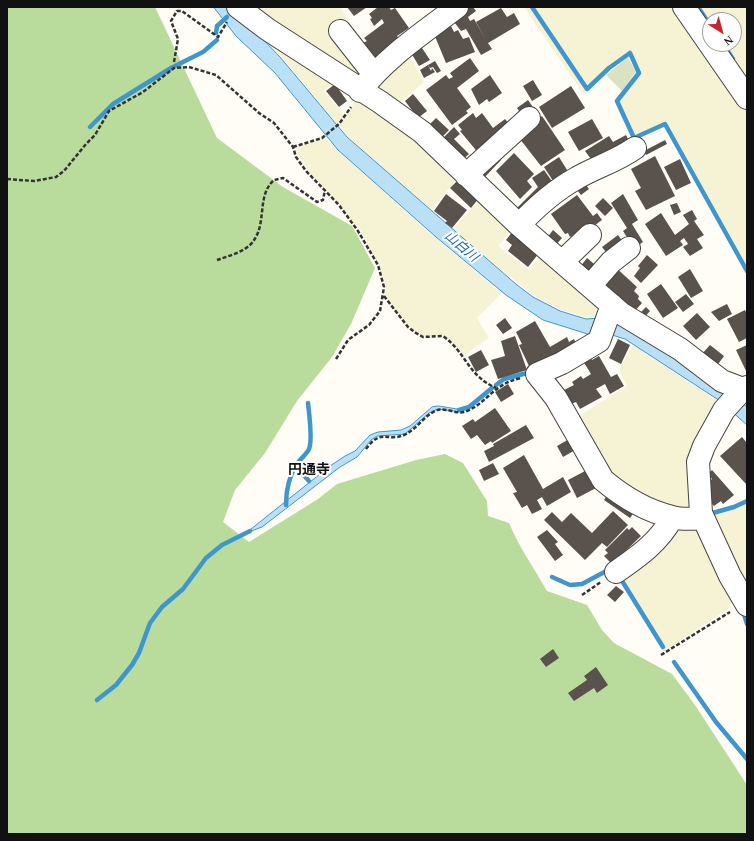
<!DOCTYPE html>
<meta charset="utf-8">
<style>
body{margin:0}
#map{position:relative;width:754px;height:841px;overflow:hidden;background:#fffdf5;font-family:"Times New Roman",serif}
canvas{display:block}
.frame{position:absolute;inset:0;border:8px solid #111;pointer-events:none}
.north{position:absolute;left:702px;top:12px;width:40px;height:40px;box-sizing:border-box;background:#fff;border:1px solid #a0a0a0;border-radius:50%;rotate:143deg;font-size:11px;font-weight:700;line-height:16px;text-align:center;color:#111}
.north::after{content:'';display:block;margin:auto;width:14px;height:18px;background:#c4262e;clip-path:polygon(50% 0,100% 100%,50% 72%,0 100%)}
</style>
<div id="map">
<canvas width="754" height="841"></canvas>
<div class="frame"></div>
<div class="north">N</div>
</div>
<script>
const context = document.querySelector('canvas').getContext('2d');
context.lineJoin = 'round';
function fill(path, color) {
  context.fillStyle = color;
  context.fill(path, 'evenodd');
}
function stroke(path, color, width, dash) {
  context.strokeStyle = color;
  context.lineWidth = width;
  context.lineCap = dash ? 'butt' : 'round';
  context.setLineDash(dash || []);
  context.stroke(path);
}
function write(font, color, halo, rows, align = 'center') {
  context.font = font + ' "Times New Roman","Noto Sans JP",serif';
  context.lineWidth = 4;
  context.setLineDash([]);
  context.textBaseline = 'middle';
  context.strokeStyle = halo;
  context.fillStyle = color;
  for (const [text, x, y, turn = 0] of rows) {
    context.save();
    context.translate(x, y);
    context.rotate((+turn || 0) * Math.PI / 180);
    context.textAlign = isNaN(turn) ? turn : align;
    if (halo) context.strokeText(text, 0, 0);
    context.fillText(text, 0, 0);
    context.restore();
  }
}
const farmland = new Path2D(`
 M245,7H340L349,21L337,31L370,72L359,86Z
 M524,7H676L747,109V273L665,126L633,139L616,101L638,73L629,55L609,69L584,95Z
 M692,7H747V88L717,44H734V20H710V34Z
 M251,27L334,83L324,91L344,115L339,122L337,124L281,56Z
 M406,49L424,82L396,106L368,89Z
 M356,100L381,109L459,177L431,210L347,136L339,125Z
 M325,137L338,151L433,236L502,293L477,318L489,338L463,356L449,339L442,335L423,336L410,327L402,319L385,296L386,288L382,274L361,231L328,192L308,171L297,155L296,148Z
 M481,198L513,228L498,246L529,270L542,254L606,311L603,318L585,317L561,310L538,298L501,270L453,229Z
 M633,345L723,405L695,510L684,514L612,480L574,419L627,386L619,370Z
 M747,502V595L707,516L735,509Z
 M670,525H698L736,600L730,604L731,607L663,652L616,574Z`);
const forest = new Path2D(`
 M7,7H155L217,138L283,187L352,226L375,268L351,324L332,357L297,401L265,453L235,490L223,522L249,542L318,499L337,484L416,460L445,454L463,463L487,501L488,516L509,523C519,547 534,568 547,591L587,605L602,630L614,643L672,674L695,705L747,785V834H7Z`);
const cemetery = new Path2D(`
 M628,57L636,72L622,91L606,75Z`);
const water = new Path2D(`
 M214,7H232L280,57L347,137L517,285L533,297L560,311L586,319L615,317L740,401L747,407V425L720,401L625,339L612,335L594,336L543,320L506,295L436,237L338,150L275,73L236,36Z
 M439,406L463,410L461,412L438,409L429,413L405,434L377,436L371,440L357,457L340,467L262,527L246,533L330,466L345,456L355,451L370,435L378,432L401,430L410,426L432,407Z`);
const stream = new Path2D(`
 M532,7L587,89L609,68L630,53L639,73L617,101L634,138L665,124L747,271
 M698,7L710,25
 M216,33L217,26L227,17
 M723,44L733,59
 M90,127L113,104L171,68L203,52L217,40
 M496,385L504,379L531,372
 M459,410L469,407L492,388
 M295,466L309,481
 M286,505C286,491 289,476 297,464C300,459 306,455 309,449C313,440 309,414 308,403
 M709,514L734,507L747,501
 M619,576L663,647
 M552,577L570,585L582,584L610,569
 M744,614L747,624
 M674,662L716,722L747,759
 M97,700L116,685L132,665L139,653L150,623L162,607L183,589L206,558L222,545L250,531`);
const building = new Path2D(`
 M347,7H367L354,16Z
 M378,7H389L391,10L395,8L409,28L397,36L402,43L374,59L363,43L367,41L364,38L384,23L382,19L374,26L370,19L372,18L369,14Z
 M466,7H473L476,11L468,17L470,21L474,19L486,40L476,22L501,8L507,17L514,13L520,24L488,43L492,49L481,55L466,29L461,31L451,18Z
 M451,26L454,32L458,30L463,39L469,37L475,52L446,63L434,34Z
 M418,42L430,60L419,66L408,48Z
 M470,58L479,71L457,88L471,107L466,111L468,113L452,125L426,90L446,75L449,79L453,77L450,73Z
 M435,61L441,71L437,73L433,67L430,68L428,65Z
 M428,65L431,71L432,68L435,72L424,78L420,70Z
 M490,75L502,93L489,102L487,99L479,105L471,89Z
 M533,80L542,95L532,101L523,86Z
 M335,84L347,101L339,107L326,91Z
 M571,86L585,108L552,128L539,107Z
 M413,94L427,111L418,118L405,101Z
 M528,100L535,110L524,118L517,108Z
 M473,113L476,118L482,113L493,128L505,119L513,128L480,155L460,131L462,130L458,125Z
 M542,116L565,150L541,166L516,134Z
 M436,118L449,130L440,139L427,127Z
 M592,119L603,138L579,151L568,132Z
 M454,127L460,134L454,139L469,154L462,160L441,140Z
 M626,135L632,147L594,163L585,151L609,136L613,142Z
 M665,140L667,144L646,155L644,151Z
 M494,153L501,160L483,179L475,172Z
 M514,153L534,174L527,181L532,187L520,199L496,171Z
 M655,156L675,196L646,210L635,191L641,188L631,169Z
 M559,157L572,178L557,187L544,167Z
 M680,159L691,183L676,190L664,167Z
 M544,170L556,187L523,217L516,209L538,187L532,178Z
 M581,178L589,189L581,195L573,185Z
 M459,179L479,198L471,208L450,188Z
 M446,194L467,210L452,228L445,223L447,221L434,211Z
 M623,194L638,220L632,224L643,242L634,248L623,231L627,228L611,203Z
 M577,195L593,216L597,213L602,220L581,235L579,231L570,237L568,233L565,234L551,214Z
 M603,198L613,208L605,216L595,206Z
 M677,203L681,212L674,215L670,205Z
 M692,210L697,219L694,221L704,235L697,239L703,248L690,256L683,247L688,244L684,238L680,241L683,245L666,256L645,224L661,213L675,235L689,224L683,215Z
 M553,230L562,238L555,246L547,238Z
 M513,231L539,253L528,267L508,251L512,245L506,240Z
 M618,235L623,242L609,256L602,247Z
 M647,255L658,265L641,283L634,276L640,268L638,266Z
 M587,258L599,268L592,277L580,267Z
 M613,265L637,287L634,291L639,296L638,299L642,303L634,312L604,286Z
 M690,269L703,291L691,298L678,277Z
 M661,284L678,308L663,318L647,294Z
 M686,294L694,304L683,312L675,302Z
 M727,304L732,314L719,321L711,312Z
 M646,307L650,311L643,319L638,315Z
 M745,310L747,314V338L739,342L727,319Z
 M697,313L710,327L696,340L683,326Z
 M505,318L512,328L503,334L496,325Z
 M535,321L550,347L567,337L569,342L574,339L578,347L551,360L549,356L529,366L519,345L522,344L516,332Z
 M515,336L527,370L498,379L491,360L505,356L501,341Z
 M618,339L630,345L621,364L609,358Z
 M710,345L724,356L716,367L701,355Z
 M747,345V373L736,350Z
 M481,350L489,365L476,372L468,357Z
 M590,356L592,360L599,356L611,377L617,374L624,386L610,394L605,384L596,389L602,397L580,409L576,402L569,405L562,391L574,385L572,382L581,376L583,379L591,374L583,361Z
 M508,384L514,394L501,402L495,392Z
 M495,408L511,431L492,443L491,441L485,445L477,435L471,439L462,426L473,419L475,422Z
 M526,425L534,438L489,462L484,451L494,446L493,444Z
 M742,437L747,443L746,484L720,456Z
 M571,438L577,449L563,457L557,446Z
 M524,455L543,489L563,477L571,492L547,506L542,497L537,500L542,509L532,514L527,505L522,508L513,493L517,492L503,468Z
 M493,463L499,474L484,481L479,470Z
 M587,470L596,488L577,498L568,480Z
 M712,470L734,495L723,504L721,501L714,506L710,502L712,501L707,493L711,490L706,484L712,479L708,474Z
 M609,492L635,511L630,518L604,500Z
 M613,511L628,525L607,547L602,543L585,560L544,520L552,512L562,522L571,513L592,533Z
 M632,527L641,536L612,564L604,556L608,553L605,550L627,528L629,530Z
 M547,530L558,542L555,544L563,555L555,561L537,537Z
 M616,586L624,592L615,602L607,595Z
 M553,649L559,658L546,667L540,659Z
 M596,667L608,685L597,693L594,688L574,701L568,693L587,680L584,676Z`);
const path = new Path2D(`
 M174,62L178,39L171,21L177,11H182L218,37L227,22
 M293,147L322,138L339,124L351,107
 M7,179L34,181L56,177L64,171L86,144L95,135L109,111L143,92L174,68L189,67L216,75L259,113L274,123L293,147L296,157L306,171L339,205L358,231L378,265L384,287L380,311L369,325L348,340L336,359
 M217,260C228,256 241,253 250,245C269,226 255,197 274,180L283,178L317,202L323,200L325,190
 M384,296L408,327L416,333L423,337L443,336C466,352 467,375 496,388
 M366,449C381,428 387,442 404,435C416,430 423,417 435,411C446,406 457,416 467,411C488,402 493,384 521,378
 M582,595L601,582
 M661,655L730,612`);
const minor = new Path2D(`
 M238,7L267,29L380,102L422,132L519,225L622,314L680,349L722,381L743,389
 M684,7L747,98
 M340,31L373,73
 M360,91C386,57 423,33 457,7
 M466,175L529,118
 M519,225C536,207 555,190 577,178C596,167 617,161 635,148
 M562,262L590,235
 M590,286L611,262L629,248
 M612,305L599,341L562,363L537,374L556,398L603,480C622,496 647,511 672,517C682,520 693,519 703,518
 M747,387L743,389L724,410L704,446L698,462L701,513L730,576L747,605
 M616,572C639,556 659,542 672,518`);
const waterNames = [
 ["山白川",461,247,40]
];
const quarterNames = [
 ["円通寺",309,470]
];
fill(farmland, '#f6f3d4');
fill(forest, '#b9dc9c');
fill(cemetery, '#d9e3c4');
fill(water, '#b9e0f7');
stroke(water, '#3f96cf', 1);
stroke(stream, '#3f96cf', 4.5);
fill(building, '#5a524d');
stroke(minor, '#444', 24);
stroke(path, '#333', 2.5, [4, 2]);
stroke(minor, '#fff', 22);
write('italic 13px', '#1768a6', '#fff', waterNames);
write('bold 14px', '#111', '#fff', quarterNames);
</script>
